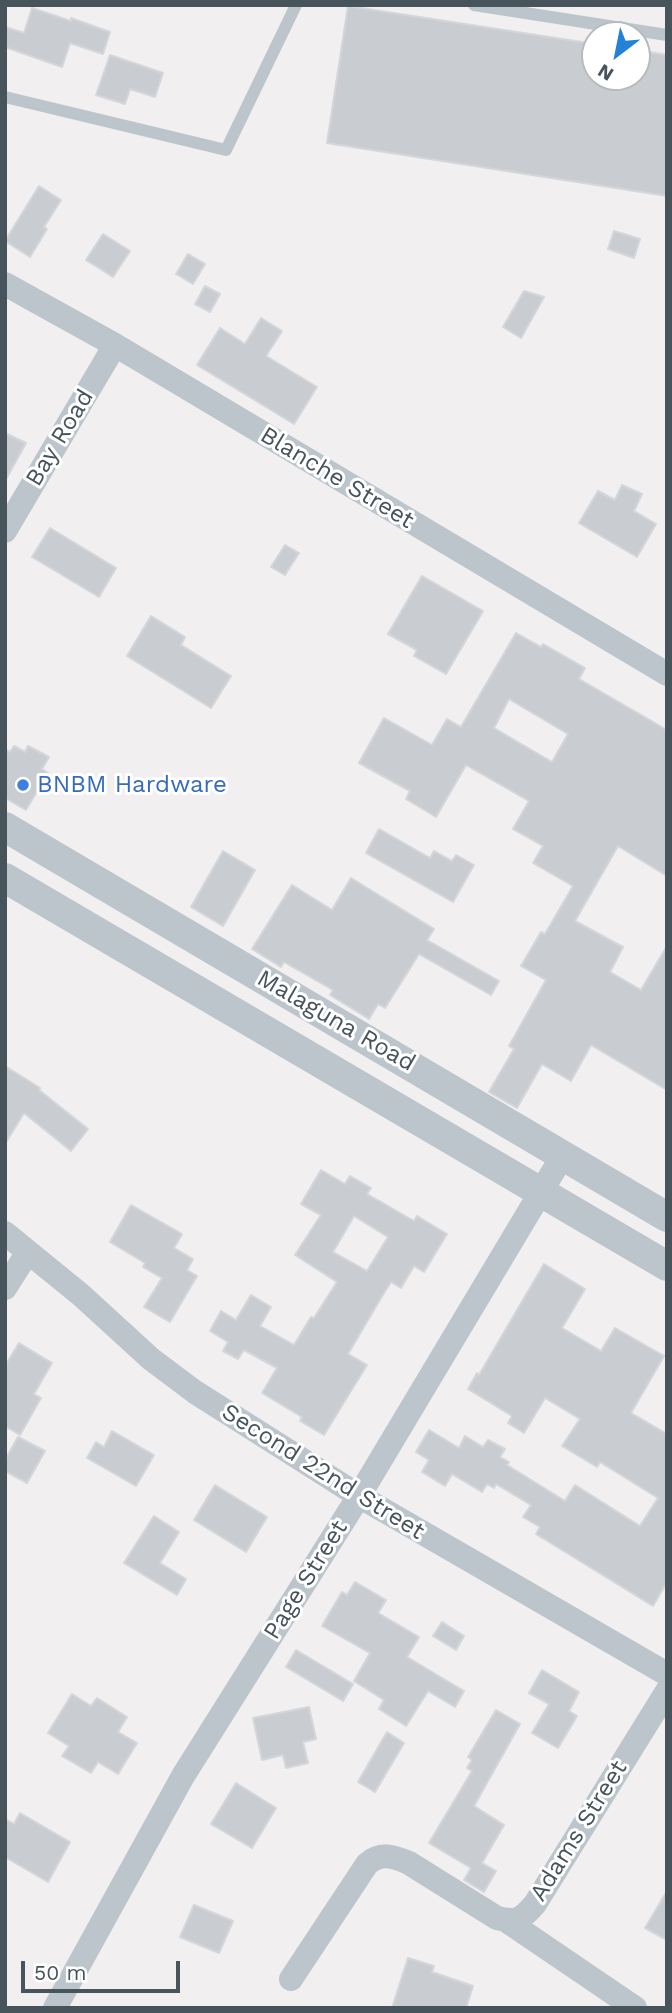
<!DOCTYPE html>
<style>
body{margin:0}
#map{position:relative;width:672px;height:2013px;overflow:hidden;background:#f1efef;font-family:"Work Sans",sans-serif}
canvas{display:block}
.frame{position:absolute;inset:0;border:7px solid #48545b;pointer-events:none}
.north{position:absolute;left:581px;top:21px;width:70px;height:70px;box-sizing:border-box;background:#fff;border:2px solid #b6bbbd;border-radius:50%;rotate:212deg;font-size:19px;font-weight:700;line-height:28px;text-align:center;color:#48545b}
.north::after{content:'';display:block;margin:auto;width:24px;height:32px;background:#2382d7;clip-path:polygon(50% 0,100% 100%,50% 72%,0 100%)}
.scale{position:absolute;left:21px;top:1961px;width:159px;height:32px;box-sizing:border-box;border:4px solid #48545b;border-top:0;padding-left:9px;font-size:21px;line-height:24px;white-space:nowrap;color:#48545b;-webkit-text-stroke:5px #fff;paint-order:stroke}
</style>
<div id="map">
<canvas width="672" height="2013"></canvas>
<div class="frame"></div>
<div class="north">N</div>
<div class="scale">50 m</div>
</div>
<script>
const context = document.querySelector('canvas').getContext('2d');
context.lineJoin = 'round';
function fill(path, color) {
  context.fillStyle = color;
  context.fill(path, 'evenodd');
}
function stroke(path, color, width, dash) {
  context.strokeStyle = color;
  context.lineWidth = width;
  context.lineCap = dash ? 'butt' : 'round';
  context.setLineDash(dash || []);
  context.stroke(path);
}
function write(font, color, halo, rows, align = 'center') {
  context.font = font + ' "Work Sans",sans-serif';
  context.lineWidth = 6;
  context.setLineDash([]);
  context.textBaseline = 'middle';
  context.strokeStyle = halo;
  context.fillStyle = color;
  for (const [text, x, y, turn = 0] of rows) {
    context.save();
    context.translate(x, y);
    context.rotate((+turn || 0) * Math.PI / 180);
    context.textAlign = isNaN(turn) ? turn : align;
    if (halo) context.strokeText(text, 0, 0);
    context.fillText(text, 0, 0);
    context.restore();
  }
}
const pier = new Path2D(`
 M557,5H607L667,14V22Z`);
const building = new Path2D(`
 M348,6L595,44V77H637V50L667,55V196L327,143Z
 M32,8L71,21V18L110,32L103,54L70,43L62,67L5,47V27L24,33Z
 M110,55L163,73L155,97L130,89L125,104L96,95Z
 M39,186L61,200L44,227L47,229L30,257L5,241Z
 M614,231L640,239L634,258L608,249Z
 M103,234L130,251L113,277L86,260Z
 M188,254L205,264L193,284L176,274Z
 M205,286L220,294L210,312L195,304Z
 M524,291L544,297L521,338L503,327Z
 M261,318L282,331L266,356L317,387L294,424L197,365L220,328L245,344Z
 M5,433L26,443L5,481Z
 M622,485L642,494L634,511L656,524L637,557L579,523L598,491L615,500Z
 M50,528L116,568L99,597L32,557Z
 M285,545L299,553L285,575L271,567Z
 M422,576L483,611L446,674L414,656L417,650L388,634Z
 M151,616L185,637L181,645L231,676L211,708L127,656Z
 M516,633L541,647L543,644L585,668L579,679L667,730V876L618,846L575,921L623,947L610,972L641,990L667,946V1090L591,1045L571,1081L542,1064L517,1108L489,1092L514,1049L509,1046L546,980L521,966L541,932L545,934L573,886L533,863L543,846L513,829L529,801L466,765L436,817L406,799L410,791L359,763L384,718L432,745L447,719L461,727ZM509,699L568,734L552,762L494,728Z
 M14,746L25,752L28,746L49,757L42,769L48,773L26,810L5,798V749L10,752Z
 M379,829L430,858L434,851L452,861L456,855L474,865L453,902L366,853Z
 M223,851L255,870L223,926L191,907Z
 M351,878L434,929L427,940L499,981L491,995L419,954L385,1008L378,1004L369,1019L330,995L333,990L284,962L281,967L252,949L292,885L332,910Z
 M5,1066L40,1088L39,1090L88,1129L71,1151L24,1113L5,1144Z
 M321,1170L345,1184L350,1176L371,1188L367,1194L414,1221L417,1216L447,1234L424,1272L414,1266L401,1288L391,1282L381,1298L348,1354L367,1365L324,1435L300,1421L302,1417L262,1393L277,1368L244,1350L238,1359L223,1351L228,1342L210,1331L221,1311L236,1320L251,1295L271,1307L260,1326L294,1345L311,1317L314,1318L337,1282L295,1255L321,1215L301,1204ZM354,1216L388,1237L367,1271L333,1252Z
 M131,1205L182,1234L174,1248L193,1259L187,1270L197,1276L170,1322L144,1307L162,1278L143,1267L145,1263L110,1242Z
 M544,1264L585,1289L562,1328L601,1351L615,1328L664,1356L631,1413L667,1434V1582L653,1606L536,1534L540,1527L523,1517L531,1505L496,1484L494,1488L487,1484L482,1492L452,1474L445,1486L422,1472L429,1460L416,1452L429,1430L459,1448L465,1436L483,1447L488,1440L505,1449L500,1457L509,1462L507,1465L565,1501L575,1485L640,1526L658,1498L600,1462L597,1467L562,1446L580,1419L545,1398L524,1433L508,1423L512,1416L468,1389L477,1373L479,1375Z
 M19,1343L52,1363L34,1394L41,1398L20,1435L5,1426V1366Z
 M112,1431L154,1455L136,1486L87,1458L96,1442L104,1447Z
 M18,1437L45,1451L27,1483L5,1471V1460Z
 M215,1485L267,1517L246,1552L194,1520Z
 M154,1516L179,1532L160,1563L186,1579L177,1595L124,1563Z
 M355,1582L386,1600L378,1613L419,1637L407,1657L464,1691L455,1707L428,1691L406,1726L379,1709L384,1700L354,1681L370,1653L322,1626L342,1592L347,1595Z
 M442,1622L464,1636L456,1650L433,1636Z
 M296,1650L353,1684L343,1701L286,1667Z
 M542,1670L579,1692L569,1711L577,1716L558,1748L532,1733L549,1704L529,1693Z
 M72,1694L91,1706L97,1698L127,1717L118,1732L137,1743L118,1774L98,1762L91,1773L62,1756L69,1746L48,1733Z
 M309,1707L316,1739L303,1742L308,1763L286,1768L283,1755L262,1760L253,1718Z
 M496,1710L520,1724L474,1806L504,1825L482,1863L496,1871L484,1892L464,1880L471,1868L429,1843L472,1771L467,1768L472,1760L468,1757Z
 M387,1732L404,1743L375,1792L358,1782Z
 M236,1783L276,1808L252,1848L211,1824Z
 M20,1813L70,1842L48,1882L5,1857V1819L14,1824Z
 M667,1891V1940L645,1928Z
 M194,1905L233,1921L219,1953L180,1937Z
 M408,1958L434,1966L432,1972L473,1986L466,2008H392Z`);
const service = new Path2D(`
 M474,5L667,35
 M5,97L226,150L296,5`);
const minor = new Path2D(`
 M5,284L115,345L667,674
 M5,531L115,345
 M5,1233L81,1295L151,1359L195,1392L359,1496L667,1674
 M5,1288L28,1252
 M507,1921L635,2008
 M291,1979L367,1864C381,1852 393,1856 409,1863L497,1918C517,1923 522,1919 535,1904L667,1691
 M55,2008L183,1776L359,1496L563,1155`);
const tertiary = new Path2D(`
 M5,827L667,1217
 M5,878L667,1266`);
const markers = [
 [23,785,7,"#3f7fe0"]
];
const streetNames = [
 ["Bay Road",60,438,-59],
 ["Blanche Street",337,478,31],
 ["Malaguna Road",336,1021,30],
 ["Second 22nd Street",323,1472,32],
 ["Page Street",306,1580,-58],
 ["Adams Street",579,1831,-58]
];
const shopNames = [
 ["BNBM Hardware",37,785]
];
fill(pier, '#f1efef');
fill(building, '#c9cdd1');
stroke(building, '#d3d6da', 2);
stroke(service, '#bbc5cb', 12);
stroke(minor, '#bbc5cb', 24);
stroke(tertiary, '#bbc5cb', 30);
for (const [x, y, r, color] of markers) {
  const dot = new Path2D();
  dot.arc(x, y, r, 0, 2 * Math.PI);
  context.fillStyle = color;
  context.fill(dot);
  stroke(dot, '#fff', 2.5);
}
write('24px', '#48545b', '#fff', streetNames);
write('24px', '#366cbe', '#fff', shopNames, 'left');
</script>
